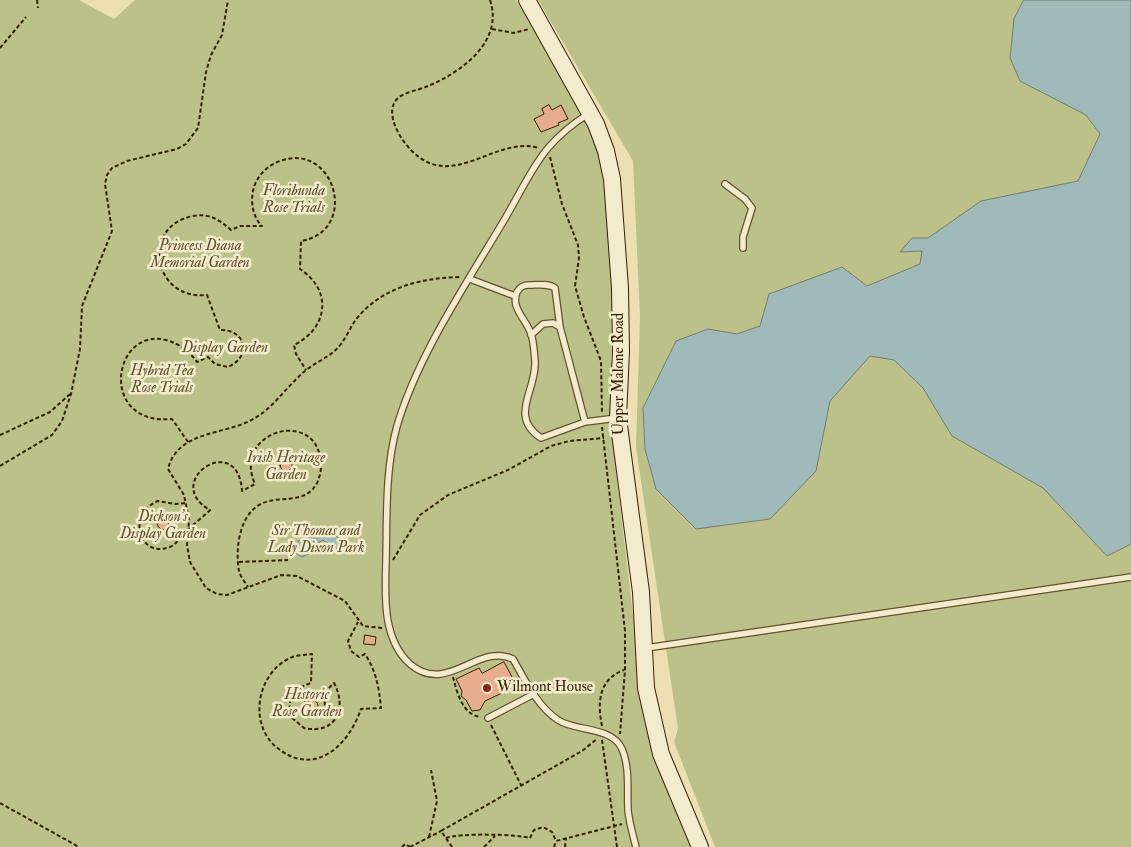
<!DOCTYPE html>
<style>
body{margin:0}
canvas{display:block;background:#ece0b2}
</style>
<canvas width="1131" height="847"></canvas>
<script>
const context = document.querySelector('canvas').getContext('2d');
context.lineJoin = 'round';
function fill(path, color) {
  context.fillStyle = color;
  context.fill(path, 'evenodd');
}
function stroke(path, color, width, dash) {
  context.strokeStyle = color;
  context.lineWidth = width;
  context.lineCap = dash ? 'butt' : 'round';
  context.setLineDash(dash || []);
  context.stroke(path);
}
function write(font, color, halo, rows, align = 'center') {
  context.font = font + ' "IM FELL Double Pica",serif';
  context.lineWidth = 5;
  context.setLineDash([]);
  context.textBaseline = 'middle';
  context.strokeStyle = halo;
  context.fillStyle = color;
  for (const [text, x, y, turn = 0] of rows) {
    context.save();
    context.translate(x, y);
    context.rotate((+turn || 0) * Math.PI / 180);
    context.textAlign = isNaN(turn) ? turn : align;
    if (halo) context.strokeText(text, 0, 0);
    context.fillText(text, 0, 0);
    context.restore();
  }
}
const green = new Path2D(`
 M0,0H79L114,19L135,0H516L592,126L606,181L613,289L610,420L637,649L695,847H0Z
 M538,0H1131V847H715L674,742L678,729L636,447L640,317L633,161Z`);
const water = new Path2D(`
 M1024,0H1131V544L1107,556L1043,488L952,436L923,388L894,360L870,356L830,401L816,471L770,519L696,529L656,489L645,449L643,408L676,341L708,329L737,334L760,326L769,294L842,267L867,286L920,264L922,251L900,252L912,238H928L981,201L1078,181L1100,134L1086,115L1020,81L1010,58L1014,19Z
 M325,532L340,538L344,543L343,547L333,550L323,540L316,544L313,552L302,557L294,552V545L306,535L316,539Z`);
const building = new Path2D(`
 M549,105L552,110L561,105L568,119L558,123L559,125L541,132L534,119L544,114L542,109Z
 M280 465a6 6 0 1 1 12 0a6 6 0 1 1-12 0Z
 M157.5 524a5.5 5.5 0 1 1 11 0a5.5 5.5 0 1 1-11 0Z
 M365,635L376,637L375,645L364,644Z
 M504,662L517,686L485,701L480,710L472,711L466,700L461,696L462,691L456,679L479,668L482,673Z
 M306 706a6 6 0 1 1 12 0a6 6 0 1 1-12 0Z`);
const path = new Path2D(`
 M37,0L38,8
 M490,0C504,41 462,72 428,86C419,90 404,92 397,99C384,113 400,139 411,150C452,193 495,135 539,148
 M492,29L514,33L529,29
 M0,48L26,17
 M550,157L562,204L578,245L579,258L575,286L584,317L601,361L602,413
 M602,427L625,631V670L620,734
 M0,435L50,412L70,394
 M188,442L172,419C98,426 112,327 166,340C180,344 189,351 197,362L208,357L215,364L228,367C253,356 245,329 220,330L207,295C153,301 140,226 193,216C208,213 219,219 231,230L240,226H262C252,216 250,200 254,187C258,175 268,165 280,161C335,141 360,231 301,241L300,269C333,291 328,328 294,345L296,354L306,370
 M0,466L52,435L62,421L71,394L80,349L82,306L112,231L105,184L107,175L112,168L127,161L177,149L186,144L198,128L206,72L211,55L222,35L228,0
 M185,503L175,504L158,501C126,514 139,559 170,547C177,544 178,539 183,534C191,526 202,518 210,510C160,482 238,429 242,491L255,484C232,432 312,409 320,457C322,466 321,474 317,483C305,505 282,495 263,503C239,513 235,549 239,571C240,576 245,582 248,587
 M393,560L420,515L448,495L508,470L551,446L569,441L604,438
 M239,562L288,560
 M382,628L363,626L345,601L297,576L281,575L227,595L217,594L206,588L190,562L187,545L189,520L184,495L168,469C178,429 226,436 255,418C274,407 288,385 305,371C317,361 331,357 341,344C347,336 351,326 357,318C383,287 421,278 460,277
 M453,677C457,692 462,715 481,717
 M312,706V698L306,700L303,706L306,712L312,715L319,714L325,706L324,693L334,683C348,709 335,735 304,728L291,717C287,699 292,689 311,683L312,654C305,655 296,655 290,658C258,673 248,721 275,746C313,779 348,747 361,709L381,708C379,687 376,671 365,654L359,657L351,651L348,641L358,622
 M491,725L521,785
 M602,726C597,702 599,679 624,670
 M602,740L617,847
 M0,803L79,847
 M429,837L437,801L431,770
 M446,838C458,833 517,834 530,838L534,830L543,827L552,832L556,841L622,824
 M402,847L405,844L410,847
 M410,847L441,831
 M452,847L441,831L582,751L597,739
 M484,847L495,836
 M554,847L556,841
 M565,847L566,838`);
const service = new Path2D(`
 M588,114C574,123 559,135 548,148C531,168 517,199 503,222C465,286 418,355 397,426C385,469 387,517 386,561C385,595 382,639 410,664C447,696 478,642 513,659C525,680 537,706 558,720C576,732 612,726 622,749C630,768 627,789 628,810C629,822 633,835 636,847
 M725,184L745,199L752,208L743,237V248
 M470,279L515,296
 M531,335L543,324L553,323L560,327
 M585,422L560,327L555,288C548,283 538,285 529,285C523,285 520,287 517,292C510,308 527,320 531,334C534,342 534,353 535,361C537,390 508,416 541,438L585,422L617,418
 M646,648L1131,577
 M488,718L534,694`);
const secondary = new Path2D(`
 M527,0L596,124L606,151L612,179L620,288L621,351L618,418L641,592L646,688L661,754L700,847`);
const markers = [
 [487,688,5,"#8f2418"]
];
const parkNames = [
 ["Floribunda",294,192],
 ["Rose Trials",294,209],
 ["Princess Diana",200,247],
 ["Memorial Garden",200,264],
 ["Display Garden",225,349],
 ["Hybrid Tea",162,372],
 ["Rose Trials",162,389],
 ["Irish Heritage",286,459],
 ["Garden",286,476],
 ["Dickson's",163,518],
 ["Display Garden",163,535],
 ["Sir Thomas and",316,532],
 ["Lady Dixon Park",316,549],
 ["Historic",307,696],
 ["Rose Garden",307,713]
];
const streetNames = [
 ["Upper Malone Road",620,374,-90]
];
const poiNames = [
 ["Wilmont House",497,688]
];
fill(green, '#bcc189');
fill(water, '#9fbab8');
stroke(water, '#757d71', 1);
fill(building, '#e6ae8d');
stroke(building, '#362106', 1);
stroke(service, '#645131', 8);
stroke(secondary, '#362106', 18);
stroke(path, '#362106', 2, [4, 2.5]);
stroke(service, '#f3ebcd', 5.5);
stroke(secondary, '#f3ebcd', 16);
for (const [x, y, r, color] of markers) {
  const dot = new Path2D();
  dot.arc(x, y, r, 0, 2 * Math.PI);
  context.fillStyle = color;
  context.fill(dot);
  stroke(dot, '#f3ebcd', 2);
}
write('italic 15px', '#5e512d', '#f3ebcd', parkNames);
write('15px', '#362106', '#f3ebcd', streetNames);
write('15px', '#362106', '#f3ebcd', poiNames, 'left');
</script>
